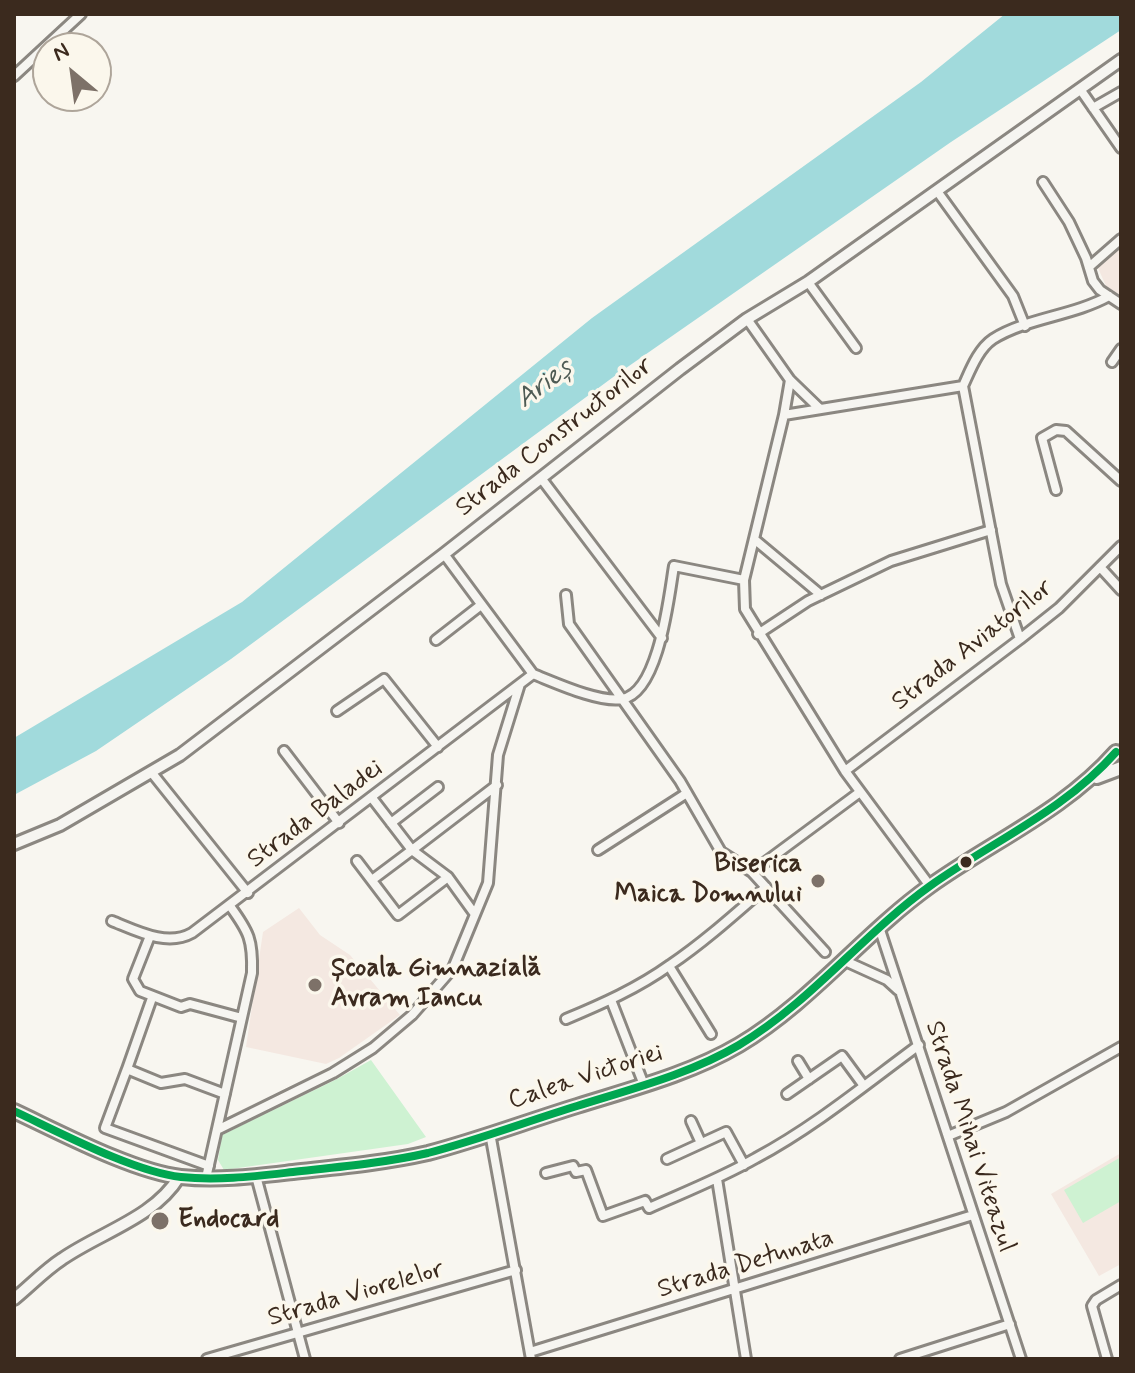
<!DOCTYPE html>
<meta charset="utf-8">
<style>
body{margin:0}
#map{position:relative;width:1135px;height:1373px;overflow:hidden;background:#f8f6f0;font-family:Mynerve,sans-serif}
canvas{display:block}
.frame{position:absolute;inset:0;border:16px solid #3b2a1e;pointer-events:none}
.north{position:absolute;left:32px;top:32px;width:80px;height:80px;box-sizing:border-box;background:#fbf7ec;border:2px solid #aea59a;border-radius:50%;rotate:331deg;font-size:22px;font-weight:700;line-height:32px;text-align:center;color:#3b2a1e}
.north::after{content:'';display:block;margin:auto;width:28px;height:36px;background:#7d7168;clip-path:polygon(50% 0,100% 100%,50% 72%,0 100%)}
</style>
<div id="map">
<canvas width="1135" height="1373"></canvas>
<div class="frame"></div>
<div class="north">N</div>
</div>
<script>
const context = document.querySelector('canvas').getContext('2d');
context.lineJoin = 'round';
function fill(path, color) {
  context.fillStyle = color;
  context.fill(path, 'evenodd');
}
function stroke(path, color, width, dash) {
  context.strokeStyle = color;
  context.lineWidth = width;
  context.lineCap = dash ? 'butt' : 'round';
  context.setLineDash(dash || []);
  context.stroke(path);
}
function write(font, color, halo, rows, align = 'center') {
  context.font = font + ' Mynerve,sans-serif';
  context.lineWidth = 7;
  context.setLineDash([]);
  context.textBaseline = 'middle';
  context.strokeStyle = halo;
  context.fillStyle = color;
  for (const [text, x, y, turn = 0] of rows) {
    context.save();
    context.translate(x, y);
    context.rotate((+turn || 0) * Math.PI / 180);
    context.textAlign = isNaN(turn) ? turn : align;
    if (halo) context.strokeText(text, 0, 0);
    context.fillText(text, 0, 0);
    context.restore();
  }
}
const built = new Path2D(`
 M1121,247V296L1106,286L1098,268Z
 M299,908L320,935L350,955L400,1015L339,1058L326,1064L246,1047L263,932Z
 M1121,1153V1264L1099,1276L1051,1194Z`);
const green = new Path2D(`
 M371,1060L426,1137L408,1144L224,1170L218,1160L222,1135L337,1079Z
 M1121,1157V1201L1083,1223L1064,1190Z`);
const water = new Path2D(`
 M1005,14H1121V30L951,142L616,375L231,659L96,751L14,795V738L242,602L592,318L921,82Z`);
const minor = new Path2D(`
 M14,76L81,14
 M1080,89L1121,148
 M1093,108L1121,92
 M1043,182L1069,222L1086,258L1093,281L1100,290L1121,304
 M937,191L1013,296L1025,326
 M1089,267L1121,239
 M808,282L856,348
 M747,319L790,380L820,409
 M1112,362L1121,349
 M790,380L784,415L744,580L745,609L845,771L930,886
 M784,415L963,386
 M541,478L662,638
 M1056,490L1042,438L1056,430L1066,431L1121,481
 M754,539L821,595
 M444,554L533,674
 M1100,567L1121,590
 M566,595L569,624L680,781L721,852L752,872L825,952
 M758,634L808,601L891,561L991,530
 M1020,639L1001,584L963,386C970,371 978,349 993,339C1026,318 1073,316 1109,296
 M436,640L481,605
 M533,674C556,683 599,703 622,699C659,693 669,596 674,566L744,580
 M337,711L384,679L438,747
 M284,751L339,823
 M845,771L1020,639L1059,608L1121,546
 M152,773L248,893
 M372,798L412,850L497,785
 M391,823L438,787
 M598,850L687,793
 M357,861L398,915L448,877
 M752,872L860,792
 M372,880L412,850L448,877L474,913
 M112,921C137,931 167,947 192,933L533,674
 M879,927L1021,1359
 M150,936L133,979L140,991L181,1007L190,1004L242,1018
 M843,960L887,980L898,990
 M669,966L711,1034
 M152,998L127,1069L161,1083L185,1079L225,1094
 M611,1000L644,1085
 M566,1019C602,1004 638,988 670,965C704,942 735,914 766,887
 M798,1061L809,1079
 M127,1069L105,1128L209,1166
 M787,1094L842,1056L864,1086
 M691,1121L701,1143
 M217,1130L333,1073L373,1048L412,1015L453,968L488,883L498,755L520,684
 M490,1133L531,1359
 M948,1136L1006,1112L1121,1047
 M667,1159L726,1132L744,1165
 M546,1173L573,1166L576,1172L586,1170L603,1216L645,1201L649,1208C685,1192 721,1178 756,1158C814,1127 866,1084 919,1045
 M256,1176L305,1359
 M206,1178L252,973C253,940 249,932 230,906
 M717,1179L746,1359
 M530,1352L973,1215
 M207,1359L516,1270
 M900,1359L1010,1324
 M1107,1359L1092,1306L1096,1300L1121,1285`);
const tertiary = new Path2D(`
 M14,844L60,825L180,755L444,554L680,369L747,319L808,282L1121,60
 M14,1299C30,1286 45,1270 62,1259C101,1232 154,1218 179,1177`);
const primary = new Path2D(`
 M1097,777L1121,768
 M14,1111C59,1132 134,1172 181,1177C218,1181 257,1176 293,1172C338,1167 384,1163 428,1153C478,1140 528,1121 577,1106C631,1089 690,1074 739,1045C811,1002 863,934 930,886C993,841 1064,811 1116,752`);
const bus1 = new Path2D(`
 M14,1111C59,1132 134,1172 181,1177C218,1181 257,1176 293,1172C338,1167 384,1163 428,1153C478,1140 528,1121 577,1106C631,1089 690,1074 739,1045C811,1002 863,934 930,886C993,841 1064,811 1116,752`);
const markers = [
 [966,862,7,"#3b2a1e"],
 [818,881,8,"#7d7168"],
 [315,985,8,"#7d7168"],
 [160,1221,10,"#7d7168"]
];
const streetNames = [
 ["Strada Constructorilor",555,438,-38],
 ["Strada Aviatorilor",973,646,-38],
 ["Strada Baladei",316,815,-37],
 ["Calea Victoriei",586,1078,-18],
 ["Strada Mihai Viteazul",969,1137,72],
 ["Strada Detunata",746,1265,-17],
 ["Strada Viorelelor",356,1295,-16]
];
const poiNames = [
 ["Biserica",802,866,"right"],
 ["Maica Domnului",802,896,"right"],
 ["Școala Gimnazială",331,970],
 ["Avram Iancu",331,1000],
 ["Endocard",178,1221]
];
const waterNames = [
 ["Arieș",545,385,-37]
];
fill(built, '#f4e8e1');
fill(green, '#cef2d2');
fill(water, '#a1dadc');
stroke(minor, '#8b8781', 14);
stroke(tertiary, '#8b8781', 16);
stroke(primary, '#8b8781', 18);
stroke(minor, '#f6f5f1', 8);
stroke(tertiary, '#f6f5f1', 10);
stroke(primary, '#f6f5f1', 12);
stroke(bus1, '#00a651', 8);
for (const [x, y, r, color] of markers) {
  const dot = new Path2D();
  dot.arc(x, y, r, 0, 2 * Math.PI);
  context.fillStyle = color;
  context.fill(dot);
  stroke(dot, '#fbf7ec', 3);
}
write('26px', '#3b2a1e', '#fbf7ec', streetNames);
write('bold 26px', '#3b2a1e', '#fbf7ec', poiNames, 'left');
write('italic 28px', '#4e5b54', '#fbf7ec', waterNames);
</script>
